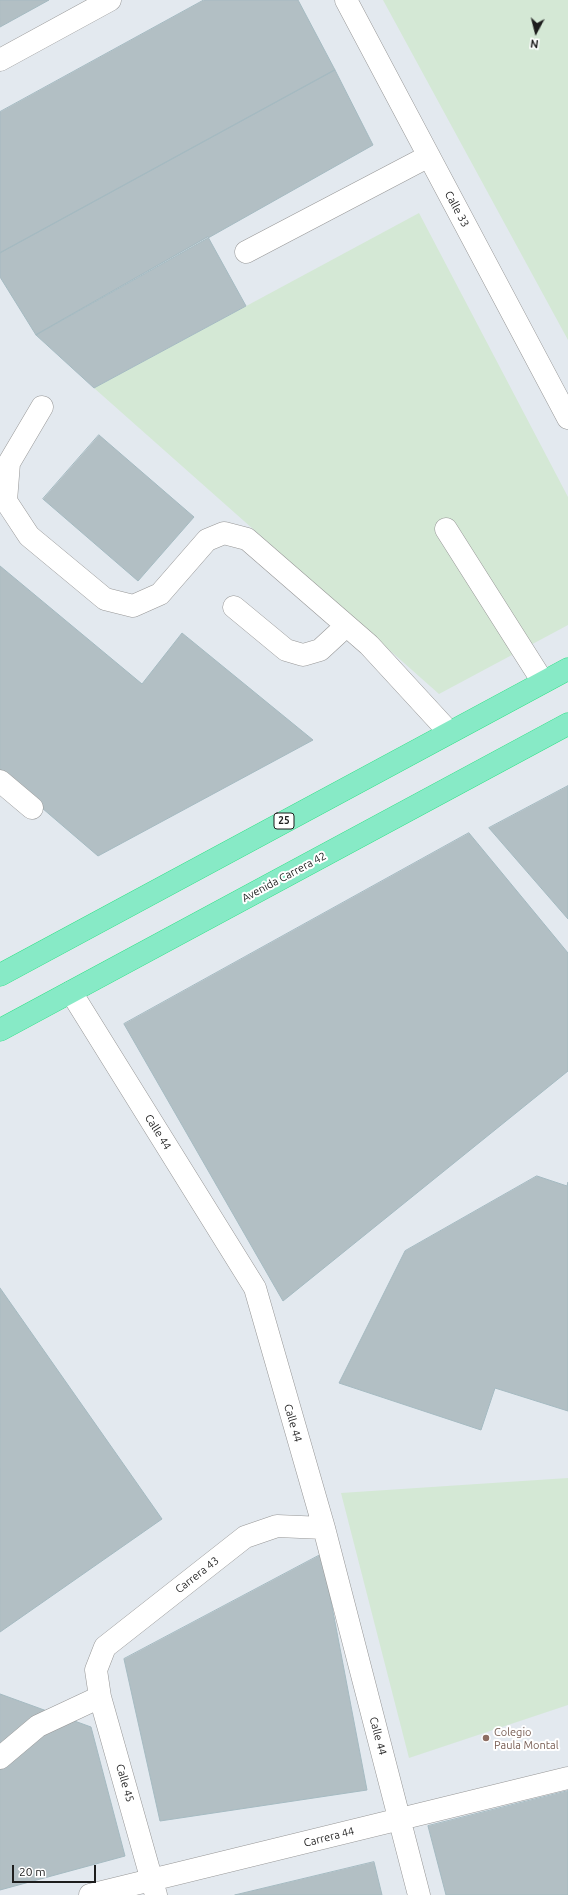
<!DOCTYPE html>
<style>
body{margin:0}
#map{position:relative;width:568px;height:1895px;overflow:hidden;background:#e3e9ef;font-family:Ubuntu,sans-serif}
canvas{display:block}
.north{position:absolute;left:516px;top:12px;width:40px;height:40px;-webkit-text-stroke:3px #fff;paint-order:stroke;rotate:187deg;font-size:11px;font-weight:700;line-height:16px;text-align:center;color:#1d1d1d}
.north::after{content:'';display:block;margin:auto;width:14px;height:18px;background:#1d1d1d;clip-path:polygon(50% 0,100% 100%,50% 72%,0 100%)}
.scale{position:absolute;left:12px;top:1865px;width:84px;height:18px;box-sizing:border-box;border:2px solid #1d1d1d;border-top:0;padding-left:5px;font-size:12px;line-height:14px;white-space:nowrap;color:#1d1d1d;-webkit-text-stroke:3px #fff;paint-order:stroke}
</style>
<div id="map">
<canvas width="568" height="1895"></canvas>
<div class="north">N</div>
<div class="scale">20 m</div>
</div>
<script>
const context = document.querySelector('canvas').getContext('2d');
context.lineJoin = 'round';
function fill(path, color) {
  context.fillStyle = color;
  context.fill(path, 'evenodd');
}
function stroke(path, color, width, dash) {
  context.strokeStyle = color;
  context.lineWidth = width;
  context.lineCap = dash ? 'butt' : 'round';
  context.setLineDash(dash || []);
  context.stroke(path);
}
function write(font, color, halo, rows, align = 'center') {
  context.font = font + ' Ubuntu,sans-serif';
  context.lineWidth = 4;
  context.setLineDash([]);
  context.textBaseline = 'middle';
  context.strokeStyle = halo;
  context.fillStyle = color;
  for (const [text, x, y, turn = 0] of rows) {
    context.save();
    context.translate(x, y);
    context.rotate((+turn || 0) * Math.PI / 180);
    context.textAlign = isNaN(turn) ? turn : align;
    if (halo) context.strokeText(text, 0, 0);
    context.fillText(text, 0, 0);
    context.restore();
  }
}
const industrial = new Path2D(`
 M383,0H568V340Z
 M419,213L568,497V625L439,694L94,388Z
 M568,1478V1705L409,1758L341,1493Z`);
const building = new Path2D(`
 M0,0H49L0,27Z
 M204,0H298L335,70L0,253V112Z
 M335,70L373,145L36,335L0,277V253Z
 M208,237L246,306L94,388L36,335Z
 M99,435L194,517L138,581L43,499Z
 M0,566L142,684L182,633L313,740L98,856L0,772Z
 M568,786V919L489,828Z
 M469,833L568,953V1071L283,1301L124,1024Z
 M537,1176L567,1186L568,1182V1411L495,1388L481,1430L339,1383L405,1251Z
 M0,1288L162,1519L0,1632Z
 M322,1554L367,1790L160,1821L124,1659Z
 M0,1694L91,1727L125,1856L0,1890Z
 M568,1791V1895H446L428,1826Z
 M374,1862L382,1895H235Z`);
const minor = new Path2D(`
 M346,0L568,418
 M0,60L110,0
 M246,252L429,156
 M42,407L9,463L6,501L29,536L105,599L133,606L160,594L207,540L224,533L247,539L369,645L449,732
 M446,529L543,682
 M234,607L286,650L303,655L320,650L346,626
 M0,781L32,808
 M71,992L255,1288L324,1528L419,1895
 M0,1758L38,1726L100,1697
 M90,1895L568,1778
 M156,1895L100,1697L96,1670L105,1647L245,1537L277,1526L324,1528`);
const highway = new Path2D(`
 M0,975L568,669
 M0,1030L568,724`);
const markers = [
 [486,1738,4,"#8d6e63"]
];
const shields = [
 [284,821,20]
];
const shieldNames = [
 ["25",284,821]
];
const streetNames = [
 ["Calle 33",457,209,62],
 ["Avenida Carrera 42",284,877,-28],
 ["Calle 44",158,1132,58],
 ["Calle 44",293,1423,74],
 ["Carrera 43",197,1575,-38],
 ["Calle 44",378,1736,75],
 ["Calle 45",125,1783,74],
 ["Carrera 44",329,1837,-14]
];
const educationNames = [
 ["Colegio",494,1732],
 ["Paula Montal",494,1745]
];
fill(industrial, '#d4e8d5');
fill(building, '#b2bfc4');
stroke(building, '#a5bac1', 1);
stroke(minor, '#979797', 23);
stroke(highway, '#1de07a', 23);
stroke(minor, '#fff', 22);
stroke(highway, '#87eac6', 22);
for (const [x, y, r, color] of markers) {
  const dot = new Path2D();
  dot.arc(x, y, r, 0, 2 * Math.PI);
  context.fillStyle = color;
  context.fill(dot);
  stroke(dot, '#fff', 1.5);
}
for (const [x, y, w] of shields) {
  const box = new Path2D();
  box.roundRect(x - w / 2, y - 8, w, 16, 3);
  context.fillStyle = '#fff';
  context.fill(box);
  stroke(box, '#1d1d1d', 1);
}
write('bold 10px', '#1d1d1d', null, shieldNames);
write('11px', '#1d1d1d', '#fff', streetNames);
write('11px', '#785e54', '#fff', educationNames, 'left');
</script>
